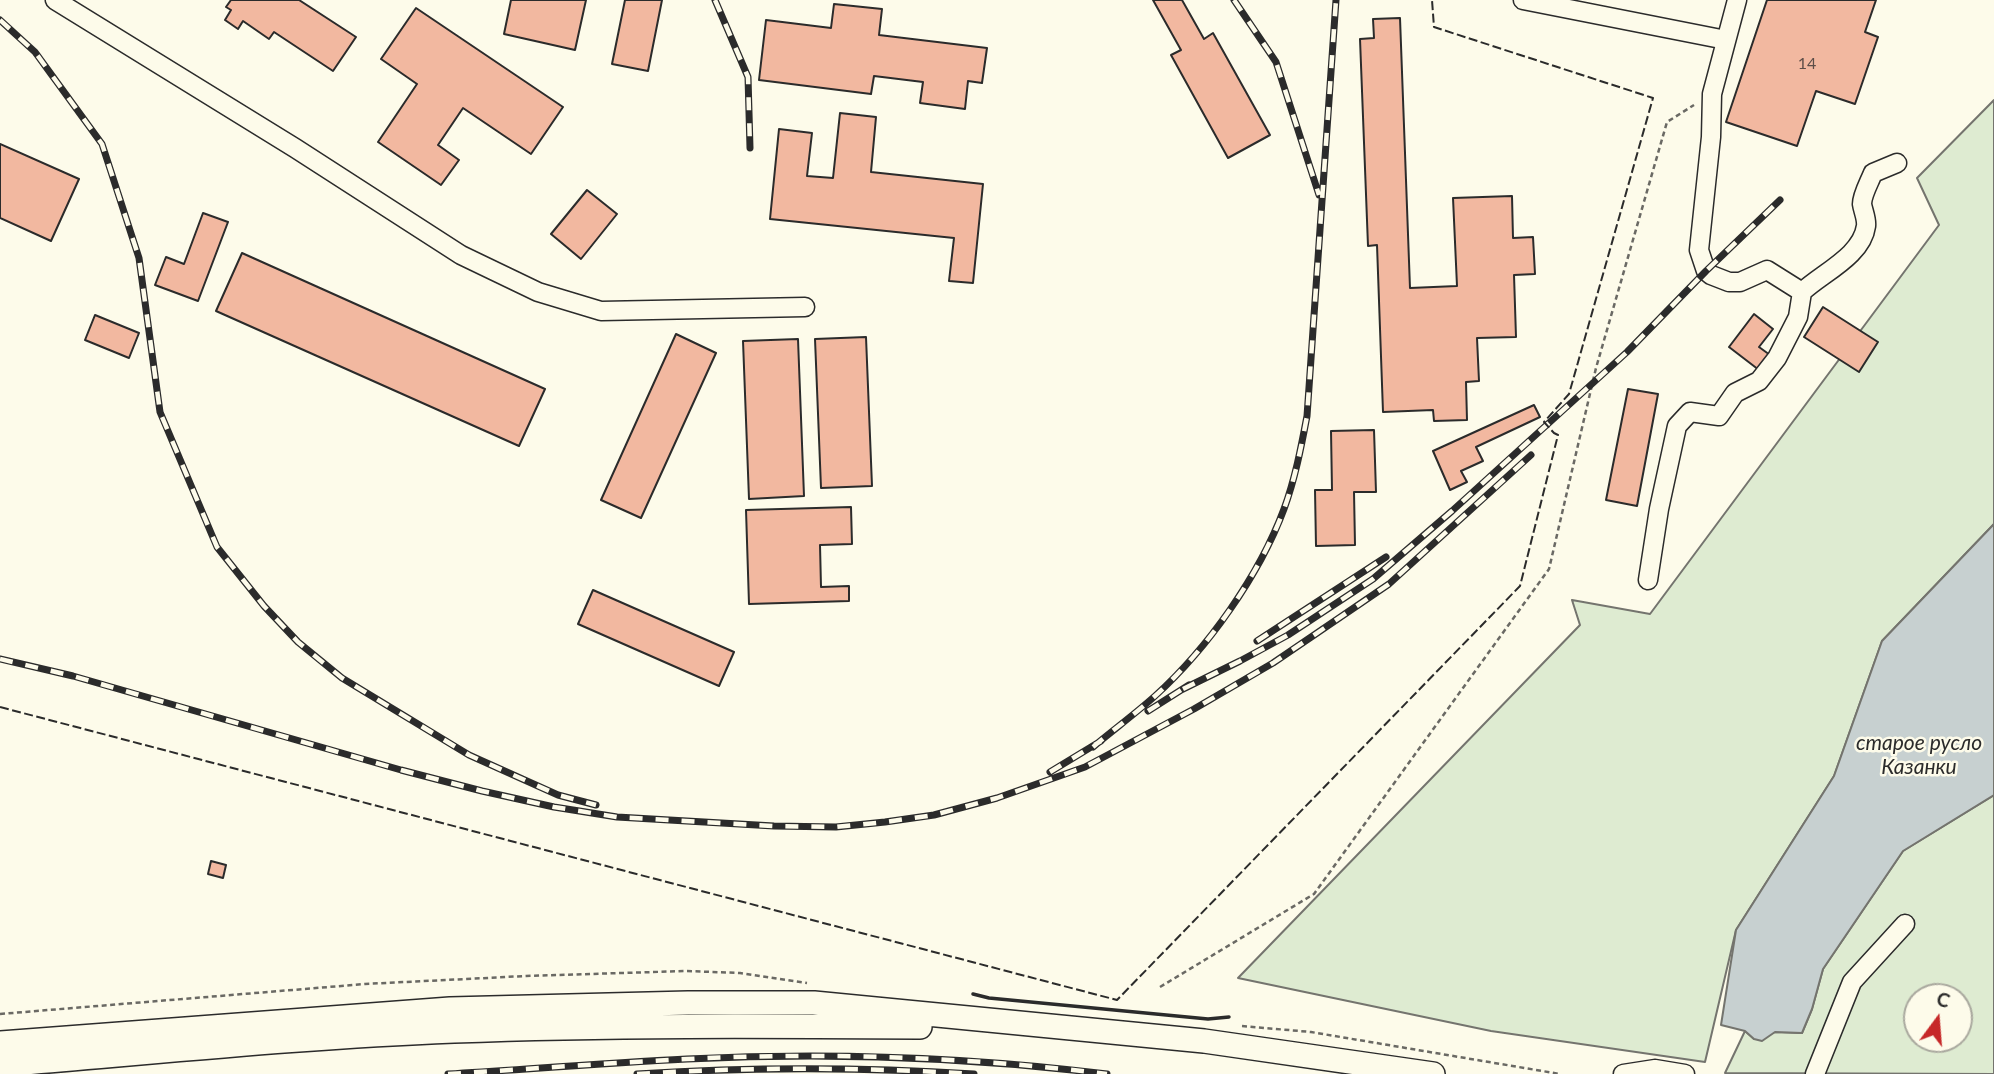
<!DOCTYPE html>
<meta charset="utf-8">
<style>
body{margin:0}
#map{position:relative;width:1994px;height:1074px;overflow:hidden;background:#fdfbea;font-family:Lato,sans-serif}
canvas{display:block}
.north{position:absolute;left:1903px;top:983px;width:70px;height:70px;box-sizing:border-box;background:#fdfbea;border:2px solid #a9a89e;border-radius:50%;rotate:16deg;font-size:19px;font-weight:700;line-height:28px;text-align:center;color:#2b2b2b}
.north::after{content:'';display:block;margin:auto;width:24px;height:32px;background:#c62828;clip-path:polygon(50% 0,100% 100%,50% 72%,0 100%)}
</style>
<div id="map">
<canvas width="1994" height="1074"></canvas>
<div class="north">С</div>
</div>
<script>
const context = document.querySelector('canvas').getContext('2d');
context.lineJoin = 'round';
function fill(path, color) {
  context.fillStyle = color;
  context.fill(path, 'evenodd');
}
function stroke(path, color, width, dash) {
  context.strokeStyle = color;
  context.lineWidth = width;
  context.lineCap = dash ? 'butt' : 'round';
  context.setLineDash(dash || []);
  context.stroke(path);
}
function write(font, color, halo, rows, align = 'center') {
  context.font = font + ' Lato,sans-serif';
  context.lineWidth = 5;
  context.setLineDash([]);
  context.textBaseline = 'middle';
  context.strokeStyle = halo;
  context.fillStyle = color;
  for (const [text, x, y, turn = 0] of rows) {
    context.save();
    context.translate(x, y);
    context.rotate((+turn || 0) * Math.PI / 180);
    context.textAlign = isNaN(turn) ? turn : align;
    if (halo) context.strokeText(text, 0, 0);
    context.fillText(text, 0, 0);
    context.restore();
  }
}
const green = new Path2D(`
 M1994,100V524L1882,641L1834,776L1736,930L1705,1062L1491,1031L1238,978L1580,625L1572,600L1650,614L1939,225L1917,178Z
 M1994,795V1074L1725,1073L1745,1031L1754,1039L1775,1032L1802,1033L1812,1009L1823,969L1903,851ZM1917,997H1959V1039H1917Z`);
const water = new Path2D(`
 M1994,524V795L1903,851L1823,969L1812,1009L1802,1033L1775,1032L1762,1041L1754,1039L1745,1031L1721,1025L1736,930L1834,776L1882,641Z`);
const building = new Path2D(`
 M231,0H299L356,37L333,71L274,32L269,39L243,21L238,29L225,20L231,10L226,7Z
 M511,0H586L575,50L504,34Z
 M625,0H662L648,71L612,64Z
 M1153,0H1182L1204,39L1213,33L1270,135L1228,158L1171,55L1181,50Z
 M1767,0H1876L1865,32L1878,37L1855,104L1816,91L1797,146L1726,122Z
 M834,4L882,9L879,35L987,48L982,83L968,81L965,109L920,103L923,82L874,76L871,94L759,80L766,20L831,28Z
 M416,8L563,107L531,154L463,108L438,145L459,160L441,185L378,142L417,84L381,59Z
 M1400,18L1410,288L1457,286L1453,198L1512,196L1513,238L1533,237L1535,274L1514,275L1516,337L1477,338L1479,381L1466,382L1467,420L1434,421L1433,410L1383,412L1377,245L1368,246L1360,39L1374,38L1373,19Z
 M840,113L876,117L871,172L983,184L973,283L949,281L954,238L770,219L779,129L812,133L807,176L833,178Z
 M0,144L79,179L51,241L0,218Z
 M587,190L617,214L581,259L551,234Z
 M203,213L228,222L198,301L155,285L166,257L184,264Z
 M242,253L545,389L519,446L216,311Z
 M1823,307L1878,342L1859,372L1804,337Z
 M1754,314L1773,329L1759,347L1770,355L1759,370L1729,347Z
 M95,315L139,333L129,358L85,340Z
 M676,334L716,353L641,518L601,500Z
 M866,337L872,486L821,488L815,339Z
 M798,339L804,496L749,499L743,341Z
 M1628,389L1658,394L1637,506L1606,500Z
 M1534,405L1540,417L1476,447L1483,461L1461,471L1467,482L1450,490L1433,451Z
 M1374,430L1376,492H1354L1355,545L1316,546L1315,490H1332L1331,431Z
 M851,507L852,544L820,545L821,587L849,586V601L749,604L746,510Z
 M593,590L734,652L719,686L578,624Z
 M211,861L226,865L223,878L208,874Z`);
const path = new Path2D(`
 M1160,987L1314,894L1549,569L1596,368L1667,122L1694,105
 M0,1014L365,984L526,976L686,971L740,973L807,983
 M1242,1026L1311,1032L1560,1074`);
const minor = new Path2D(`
 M55,0L295,148L461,255L538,292L601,311L805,307
 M1523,0L1726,40
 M1802,292C1822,273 1862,256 1866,226C1867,219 1863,211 1862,204C1862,195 1869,183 1873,173L1897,163
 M1648,580L1659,509L1677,426L1690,412L1719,416L1735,393L1759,381L1777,358L1798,317L1802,292L1767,270L1740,282H1729L1711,275L1706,271L1699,250L1711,137L1712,94L1737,0
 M1623,1074L1655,1069L1685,1074
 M1815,1074L1852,982L1905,924`);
const major = new Path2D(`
 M0,1043L450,1009L688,1003H814L1204,1041L1433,1074
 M0,1065C151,1053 302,1037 454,1031C609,1025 764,1026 920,1027`);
const rail = new Path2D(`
 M715,0L748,77L750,148
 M1234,0L1276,62L1319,195
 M0,20L35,52L102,144L139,258L160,412L217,547L264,606L298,642L342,678L469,755L558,795L596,805
 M1257,641L1386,557
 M0,659L73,676L401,770L482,791L554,807L617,817L774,826L836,827L885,822L934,815L997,798L1085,767L1194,709L1273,663L1389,584L1531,455
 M1183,689L1240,661L1288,635L1373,579L1452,511L1627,352L1706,271L1780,200
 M1148,711L1189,685
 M1093,747C1113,730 1135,714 1155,696C1208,648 1259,576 1284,509C1295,479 1301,448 1307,416L1336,0
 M1050,772L1101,741
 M448,1074C528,1069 608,1063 687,1059C827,1052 969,1057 1107,1074
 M637,1074C749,1067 862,1067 974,1074`);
const fence = new Path2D(`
 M0,707L1117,1000L1520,586L1558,435L1554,433L1544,422L1569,394L1653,98L1434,27L1432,0`);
const wall = new Path2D(`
 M973,994L989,998L1208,1019L1229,1017`);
const numberNames = [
 ["14",1807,64]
];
const waterNames = [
 ["старое русло",1919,743],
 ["Казанки",1919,767]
];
fill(green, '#deebd1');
stroke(green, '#74746e', 2);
fill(water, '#c7d0d0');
stroke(water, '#74746e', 2);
fill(building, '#f2b8a0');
stroke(building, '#2b2b2b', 2);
stroke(minor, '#2b2b2b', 21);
stroke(major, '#2b2b2b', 26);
stroke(path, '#6a6964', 2.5, [5, 3.5]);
stroke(minor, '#fdfbea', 18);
stroke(major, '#fdfbea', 23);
stroke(rail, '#2b2b2b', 7);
stroke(rail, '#fdfbea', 4.5, [13]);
stroke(fence, '#2b2b2b', 2, [9, 3.5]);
stroke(wall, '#2b2b2b', 3.5);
write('16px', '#5d4e48', null, numberNames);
write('italic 21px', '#2b2b2b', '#fdfbea', waterNames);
</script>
